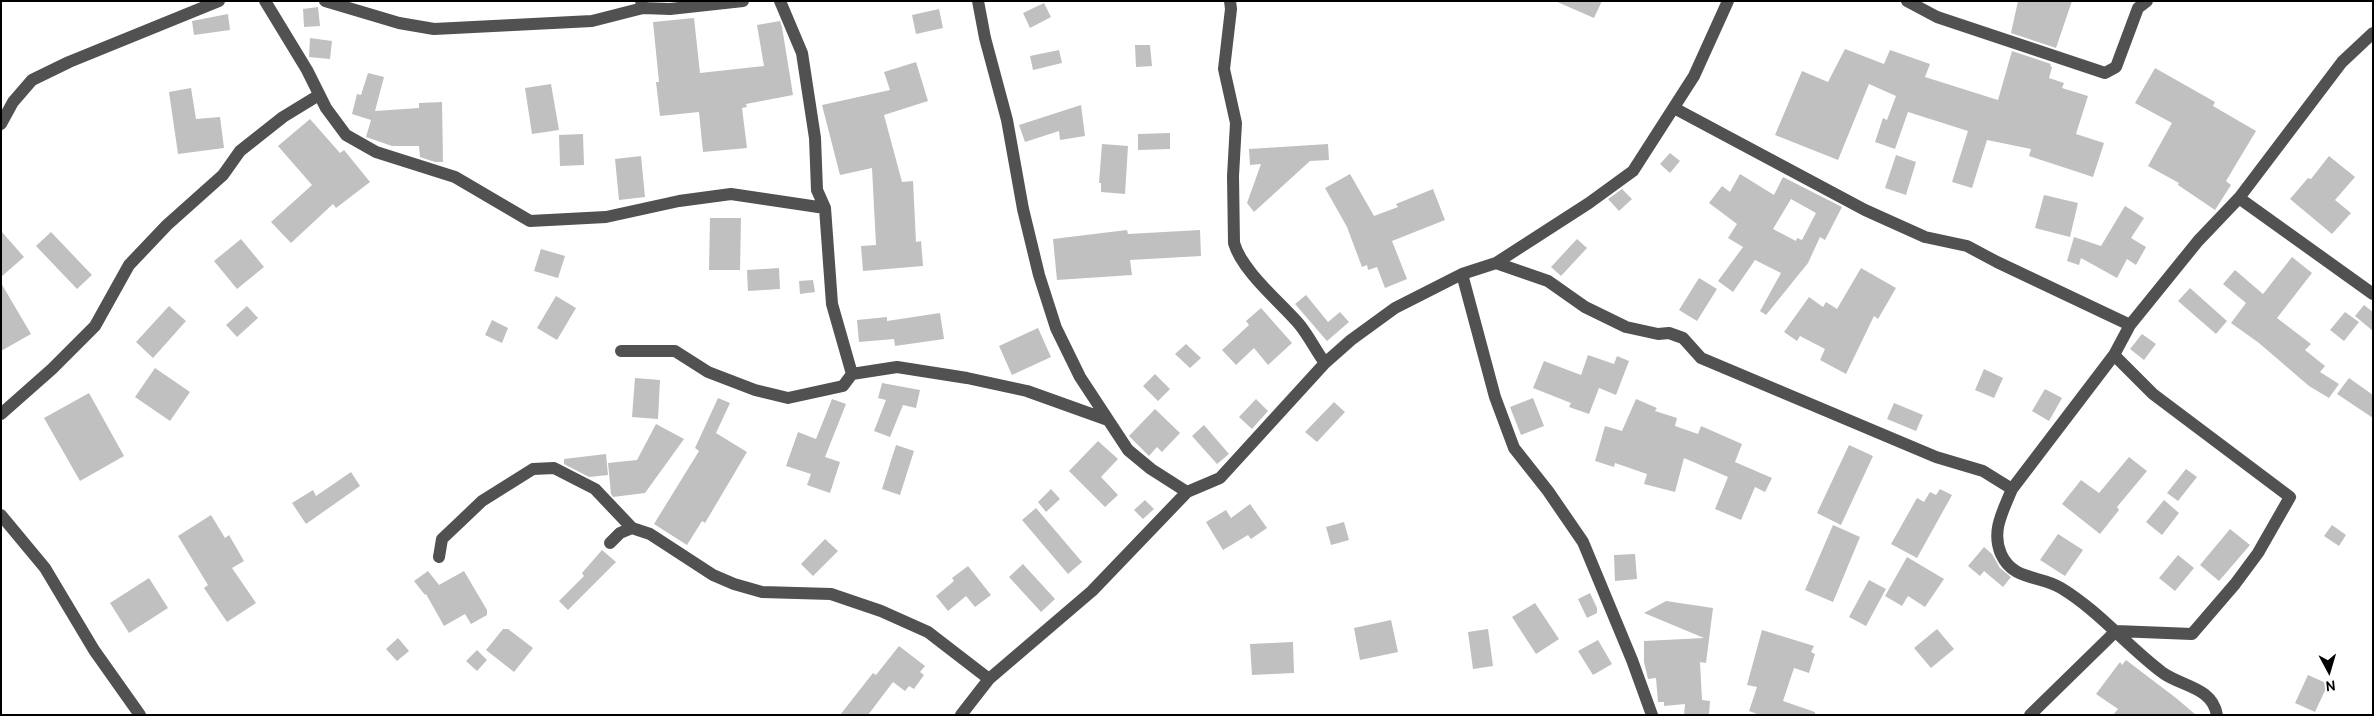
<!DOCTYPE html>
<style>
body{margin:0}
#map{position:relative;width:2374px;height:716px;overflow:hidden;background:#fff;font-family:Cabin,sans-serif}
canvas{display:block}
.frame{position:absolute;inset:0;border:2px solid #000;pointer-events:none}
.north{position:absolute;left:2304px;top:646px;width:50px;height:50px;-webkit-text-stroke:4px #fff;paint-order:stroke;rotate:174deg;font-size:14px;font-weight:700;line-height:20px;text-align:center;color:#000}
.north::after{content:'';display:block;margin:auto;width:18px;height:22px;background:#000;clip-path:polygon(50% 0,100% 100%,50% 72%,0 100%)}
</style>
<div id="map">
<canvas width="2374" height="716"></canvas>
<div class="frame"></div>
<div class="north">N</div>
</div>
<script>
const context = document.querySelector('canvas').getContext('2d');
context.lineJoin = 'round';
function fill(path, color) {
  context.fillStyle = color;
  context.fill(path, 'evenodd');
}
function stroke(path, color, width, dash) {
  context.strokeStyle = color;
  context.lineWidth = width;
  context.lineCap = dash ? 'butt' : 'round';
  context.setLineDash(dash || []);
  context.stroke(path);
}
const building = new Path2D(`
 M1555,1H1602L1594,18Z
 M2018,1H2072L2056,48L2011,33Z
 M1044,3L1051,17L1030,28L1023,13Z
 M318,7L320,26L304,27L303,9Z
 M939,9L943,28L916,34L912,15Z
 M228,14L230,30L194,35L192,21Z
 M694,18L700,73L764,66L757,25L780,21L782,27L793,95L746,104L747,107L742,108L747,148L703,152L699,112L660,116L656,82H659L653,22Z
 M310,38L332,41L330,59L309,57Z
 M1135,45H1150L1152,66L1136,67Z
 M1845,49L1884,64L1890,50L1930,64L1925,77L1998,100L2012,51L2051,64L2050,66L2052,67L2049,78L2064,83L2062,88L2088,96L2076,134L2104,143L2093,177L2029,156L2031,149L1987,140L1972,188L1952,182L1968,131L1908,112L1895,149L1875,142L1883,118L1887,120L1896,96L1869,84L1838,160L1775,135L1802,71L1828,82Z
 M1059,50L1062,63L1033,70L1030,56Z
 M916,62L928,101L884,115L902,182L913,181L916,242L921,241L923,266L863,271L861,246L876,245L872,168L840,175L822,105L890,90L884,72Z
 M2155,68L2215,102L2213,106L2256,131L2226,181L2231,185L2215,210L2178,185L2179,183L2148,166L2172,123L2135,103Z
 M368,73L384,77L375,111L419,108V103L442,102L443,162H435L420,157L419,146H392L366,137L371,120L352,114L357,94L361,95Z
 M551,84L559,130L532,134L525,88Z
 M191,88L196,119L220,117L224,148L178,154L169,92Z
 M1081,105L1085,136L1060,140L1059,131L1025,142L1019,125Z
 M310,119L340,153L344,150L370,182L336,208L333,204L291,243L271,222L312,185L278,146Z
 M1170,133V149L1138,150V134Z
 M583,134L584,165L560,166L559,135Z
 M1102,144L1128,146L1125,194L1101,192V183H1099Z
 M1328,144L1329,160L1310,161L1254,212L1247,203L1261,164L1250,165L1249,149Z
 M1670,153L1680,161L1670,173L1660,164Z
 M1896,155L1916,162L1906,195L1885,188Z
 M641,156L645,197L619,200L615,159Z
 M2329,156L2355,177L2335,200L2351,213L2332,234L2290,199L2308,178L2311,179Z
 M1350,174L1374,216L1398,207L1396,204L1433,189L1445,220L1392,241L1407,279L1385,288L1377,267L1368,270L1367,265L1362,267L1347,227L1325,188Z
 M1740,174L1774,195L1783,177L1842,207L1825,240L1820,237L1808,263L1766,315L1760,311L1781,273L1755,260L1733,292L1718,281L1743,247L1728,238L1737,224L1709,203L1722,186L1730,192ZM1791,199L1816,213L1802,240L1797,238L1796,241L1773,229Z
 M1622,189L1632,199L1619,211L1608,199Z
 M2044,195L2078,203L2070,237L2035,228Z
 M2125,206L2144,218L2131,238L2146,247L2136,265L2127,259L2117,278L2081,258L2079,265L2067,261L2074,237L2101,246Z
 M710,218H741L740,270H709Z
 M1127,230L1128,234L1200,230L1201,256L1130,260L1132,275L1057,280L1053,239Z
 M1,231L24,257L1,277Z
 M51,232L92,275L77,289L36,246Z
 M241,239L264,267L237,289L214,261Z
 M1577,239L1587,248L1561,276L1551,267Z
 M541,249L565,256L558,278L534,271Z
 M2292,257L2312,273L2277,318L2311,344L2305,350L2325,366L2320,372L2339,384L2329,398L2309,386L2259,343L2231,323L2246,303L2223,284L2235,270L2263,294Z
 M779,268L780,289L748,291L747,270Z
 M1861,268L1896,288L1878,319L1874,316L1846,374L1820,360L1825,349L1800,336L1797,341L1784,332L1809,297L1823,307L1826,302L1837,309Z
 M1699,278L1717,289L1697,321L1679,310Z
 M813,280L815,292L800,294L799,281Z
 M1,283L31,334L1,351Z
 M2190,288L2227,321L2216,334L2178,301Z
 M1306,295L1328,322L1340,312L1349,322L1327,341L1295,304Z
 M556,296L576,308L557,340L537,328Z
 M2364,305L2373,312V331L2355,316Z
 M169,306L186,321L153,358L136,342Z
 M247,306L258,318L237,337L226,325Z
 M1261,308L1292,343L1268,365L1254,348L1236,365L1222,350L1249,325L1246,321Z
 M2345,312L2359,322L2344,341L2330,330Z
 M940,313L944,339L895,346L894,339L859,342L857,320L887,317V321Z
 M492,320L508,328L502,343L485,335Z
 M1038,328L1051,357L1012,375L999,346Z
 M2142,334L2156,344L2144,360L2130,349Z
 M1186,344L1201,358L1190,368L1175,354Z
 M1588,355L1614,364L1617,356L1629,361L1616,395L1599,388L1589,414L1569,407L1571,403L1533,388L1544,361L1581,375Z
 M155,368L190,392L170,421L135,397Z
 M1984,369L2003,378L1994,398L1975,390Z
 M1155,374L1170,389L1158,401L1143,386Z
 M635,378L660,380L658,419L632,417Z
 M2349,378L2373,395V418L2337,394Z
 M882,383L920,390L916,408L903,405L890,437L874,431L886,400L878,398Z
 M2045,389L2062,398L2049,421L2032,411Z
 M89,393L124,456L80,481L44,418Z
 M718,398L730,403L716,433L747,452L705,523L702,521L687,545L654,524L699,451L695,448Z
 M1533,398L1544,426L1521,435L1510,407Z
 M832,399L846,404L825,457L840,462L830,493L807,485L811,474L786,466L798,432L816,439Z
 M1256,399L1268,411L1252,429L1239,417Z
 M1636,399L1657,408L1655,411L1677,418L1675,426L1698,434L1701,426L1742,444L1735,462L1772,478L1765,492L1755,487L1741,520L1715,509L1728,477L1684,458L1675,492L1644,484L1647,474L1615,463L1614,467L1595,461L1605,426L1622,431Z
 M1334,402L1345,412L1317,442L1305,432Z
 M1894,403L1923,415L1916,431L1887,419Z
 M1155,409L1180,433L1162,452L1157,447L1149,456L1129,436Z
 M656,424L684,439L645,493L613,497L611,494L608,463L637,460Z
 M1204,425L1229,454L1217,464L1192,436Z
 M1098,441L1118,459L1101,477L1118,495L1105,507L1069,471Z
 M896,445L914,451L900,495L882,489Z
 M1849,445L1873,456L1841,525L1817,513Z
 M606,454L608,475L589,477L564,464V459Z
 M2129,457L2147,471L2117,507L2119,510L2100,534L2062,504L2081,480L2099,493Z
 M2186,469L2197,477L2178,501L2167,493Z
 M351,472L360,486L306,524L292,503L313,490L316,496Z
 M1051,489L1060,499L1046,512L1038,502Z
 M1940,489L1952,495L1917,558L1891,544L1917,498L1924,502L1930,492L1936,495Z
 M1145,500L1154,509L1143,519L1134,510Z
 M2164,500L2179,513L2162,535L2146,522Z
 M1250,504L1267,528L1251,539L1248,535L1223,550L1206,522L1226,510L1231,518Z
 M1036,508L1082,562L1068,574L1022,520Z
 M211,515L225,538L229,535L244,561L232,568L256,603L227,622L204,588L208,585L178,536Z
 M1344,522L1349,540L1331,545L1326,527Z
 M1833,525L1860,537L1833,602L1805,590Z
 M2332,525L2346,535L2339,546L2324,536Z
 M2230,529L2250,545L2219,581L2200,565Z
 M2058,534L2083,550L2065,576L2040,560Z
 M825,539L838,551L813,576L801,564Z
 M1984,547L1992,554L2000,568L2011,577L2003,587L1984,571L1980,576L1968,566Z
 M602,550L616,562L568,610L559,601L584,576L582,573Z
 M1635,554L1637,579L1615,581L1614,555Z
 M2178,555L2194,568L2175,591L2159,578Z
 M1907,557L1944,579L1925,607L1908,596L1902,606L1885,596Z
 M1023,564L1055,599L1041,612L1009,577Z
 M968,566L991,595L975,607L966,596L948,611L936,596L954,581L952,578Z
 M428,571L439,585L464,571L487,610V615L471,624L465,614L444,626L426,594L425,595L414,581Z
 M149,578L168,608L129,633L110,603Z
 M1869,580L1886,589L1866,626L1849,617Z
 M1590,593L1597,608V613L1587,618L1578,599Z
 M1666,601L1713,608L1706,663L1700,662L1702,700L1710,701L1709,715H1684L1685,704L1664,706V702H1658L1656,678L1648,679L1644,662V641L1704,638L1644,613Z
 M1535,603L1559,639L1536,654L1512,617Z
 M1391,620L1398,652L1360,660L1354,628Z
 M503,629H508L533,648L514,672L486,650Z
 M1488,629L1493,666L1473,669L1468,632Z
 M1937,629L1954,649L1931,668L1914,648Z
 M1762,630L1814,646L1811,652L1815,654L1809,673L1794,668L1783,701L1815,712V715H1760L1749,711L1757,687L1747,685Z
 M398,638L409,651L397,661L386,649Z
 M1598,640L1612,664L1593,675L1578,651Z
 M1293,642L1294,673L1252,675L1250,644Z
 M899,646L925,666L920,672L924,675L914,689L909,686L905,691L893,682L868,715H840L873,673L876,675Z
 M477,650L487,660L477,671L466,661Z
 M2126,660L2176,698L2196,715H2113L2118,709L2096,694L2120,662L2122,665Z
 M2308,675L2328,684L2315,712L2295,703Z`);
const minor = new Path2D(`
 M265,1L307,70L326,108L346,135L376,152L455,177L530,221L606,217L679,201L731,194L825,208
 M325,1L399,23L434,29L592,21L643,8
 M641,1L643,8L670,9L743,1
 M780,1L802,53L815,138L817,190L825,208L832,304L852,374
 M978,1L985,38L1007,120L1023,209L1039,275L1056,328L1080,377L1128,450L1151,469L1187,492
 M1230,1L1231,9L1224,69L1236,123L1233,176L1234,243C1242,271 1280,302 1299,324C1309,336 1316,351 1325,363
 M1907,1L1937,17L2105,73L2116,67L2138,8L2147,1
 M1674,108L1865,210L1925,237L1967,246L1997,262L2130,325
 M1,124L13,102L32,80L69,62L219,1
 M2239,198L2373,294
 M1496,263L1548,281L1585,307L1626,327L1658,334L1669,333L1683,338L1701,358L1936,457L1983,471L2012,489
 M1462,274L1495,397L1514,448L1548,491L1583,542L1632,660L1652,715
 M621,351H675L708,372L755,390L788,398L843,386L852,374L897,367L967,378L1027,391L1108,420
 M2114,355L2012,489C2003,511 1991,531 2001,554C2013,581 2040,575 2061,588C2099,611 2128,647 2163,673C2183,687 2212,687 2217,715
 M1,414L52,369L95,326L129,265L167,225L223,175L240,151L283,117L319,95
 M1,515L45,568L94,650L140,715
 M610,543L620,533L632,528L650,534L713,575L734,584L762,592L831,594L881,611L928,632L989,679
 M439,557L442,539L460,522L482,501L533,469L554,468L595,489L632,528
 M961,715L989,679L1092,591L1187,492L1220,478L1325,363L1351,340L1395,308L1462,274L1496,263L1589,203L1633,171L1694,76L1728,1
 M2030,715L2116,631L2192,634L2235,584L2258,553L2290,497L2153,394L2114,355L2130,325L2198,241L2239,198L2342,62L2373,33`);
fill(building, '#c0c0c0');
stroke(minor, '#515151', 12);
</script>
